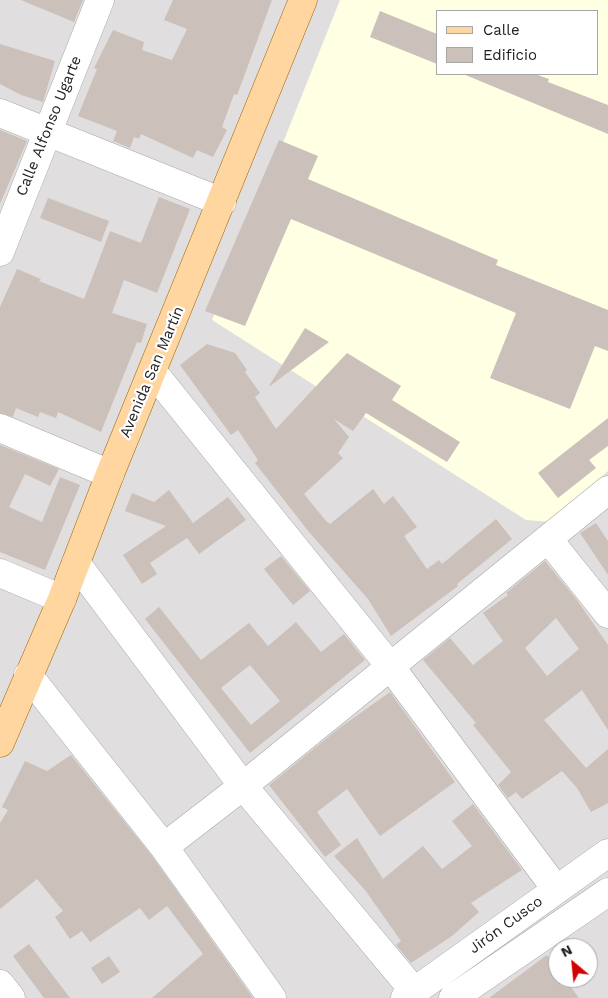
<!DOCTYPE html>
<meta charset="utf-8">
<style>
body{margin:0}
#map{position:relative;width:608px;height:998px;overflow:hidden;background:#f3efe8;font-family:"Work Sans",sans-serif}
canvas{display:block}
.legend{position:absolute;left:436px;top:10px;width:162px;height:65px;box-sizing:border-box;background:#fff;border:1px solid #a7a7a7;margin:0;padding:6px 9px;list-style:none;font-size:15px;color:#222}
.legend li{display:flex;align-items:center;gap:10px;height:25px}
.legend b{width:25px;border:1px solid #a7a7a7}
.north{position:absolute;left:548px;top:938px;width:50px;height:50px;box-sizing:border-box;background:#fff;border:1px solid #a7a7a7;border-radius:50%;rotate:332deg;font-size:14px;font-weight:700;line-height:20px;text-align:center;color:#222}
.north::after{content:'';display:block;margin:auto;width:18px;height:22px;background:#d30002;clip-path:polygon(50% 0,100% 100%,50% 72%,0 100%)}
</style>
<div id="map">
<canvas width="608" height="998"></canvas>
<ul class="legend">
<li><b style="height:6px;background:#ffd5a0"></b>Calle</li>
<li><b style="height:14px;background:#cbc1ba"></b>Edificio</li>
</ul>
<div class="north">N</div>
</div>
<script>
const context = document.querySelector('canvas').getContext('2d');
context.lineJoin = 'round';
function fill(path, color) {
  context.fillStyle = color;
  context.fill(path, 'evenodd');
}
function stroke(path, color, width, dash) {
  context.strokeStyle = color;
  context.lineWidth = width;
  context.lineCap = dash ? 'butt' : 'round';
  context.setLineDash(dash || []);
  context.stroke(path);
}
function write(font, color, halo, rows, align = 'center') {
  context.font = font + ' "Work Sans",sans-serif';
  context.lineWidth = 4.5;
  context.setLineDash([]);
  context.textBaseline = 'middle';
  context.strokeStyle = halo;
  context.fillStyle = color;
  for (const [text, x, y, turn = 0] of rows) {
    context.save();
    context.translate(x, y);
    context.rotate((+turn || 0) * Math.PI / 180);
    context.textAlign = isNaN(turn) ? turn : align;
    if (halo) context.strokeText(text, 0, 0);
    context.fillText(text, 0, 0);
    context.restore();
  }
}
const residential = new Path2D(`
 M0,0H608V998H0ZM437,11H597V74H437ZM558,948H588V978H558Z`);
const education = new Path2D(`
 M340,0H608V471L550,522L526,520L212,320ZM437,11H597V74H437Z`);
const building = new Path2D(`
 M21,0H83L74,22Z
 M173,0H272L242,82L237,95L234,94L222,127L227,130L213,157L197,150L193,158L141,134L139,139L134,137L130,148L113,141L117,131L78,116L97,69L94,68L113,30L144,42L142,50L172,60L187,29L164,20Z
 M380,11L437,34V64L370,37Z
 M0,44L55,61L43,102L21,95L0,84Z
 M463,74H535L549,79L548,82L608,105V134Z
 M0,130L27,141L0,204Z
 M279,140L318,156L308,179L498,260L496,265L608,310V351L595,346L570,409L490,378L516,313L291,219L245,326L205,311Z
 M159,197L190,209L157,293L124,280L112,313L147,324L141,343L137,342L101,432L58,412L56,418L40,412L38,417L16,408L13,417L0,413V307L17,269L41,279L39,281L84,299L110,231L141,243Z
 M48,198L109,221L101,242L40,218Z
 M305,328L329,342L270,386H269Z
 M207,344L235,353L247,370L245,372L260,393L255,397L276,429L347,353L401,386L392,400L460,442L447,462L366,413L353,431L334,419L349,437L338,453L343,458L304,494L326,521L330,524L373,489L384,504L393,496L417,527L404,536L427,569L439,560L442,564L496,519L512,539L457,584L458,586L391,636L368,599L309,532L255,463L258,460L238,430L231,435L180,365Z
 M608,418V446L589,460L596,468L558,498L538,473Z
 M0,445L59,469L50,486L25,474L9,507L42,522L60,477L80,485L45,570L0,552Z
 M169,490L193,523L228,497L246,520L199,554L187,538L150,563L157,574L142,584L123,555L166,526L125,511L132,493L154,502Z
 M596,523L608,541V575L580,533Z
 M281,556L310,591L293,605L264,569Z
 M545,561L577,600L608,645V730L582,690L544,720L586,768L608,749V803L591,812L577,788L562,771L522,799L516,792L508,798L498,785L511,772L473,725L476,723L423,660L450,638L473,665L503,641L483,613L508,595L506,593ZM556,618L579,649L547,676L525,648Z
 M159,607L201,660L249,623L268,646L296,622L321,652L344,634L365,660L250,753L145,619ZM250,665L280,701L251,725L221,688Z
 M390,692L455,782L380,836L347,789L317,812L341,845L325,857L269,785L338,729Z
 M71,755L152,856L253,998H152L203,954L167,906L149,920L140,908L90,942L82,931L70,939L55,917L63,911L37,879L0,909V823L8,810L2,807L25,761L47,771Z
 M473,804L522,870L471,903L479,912L452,936L411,963L396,945L401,941L365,890L334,856L357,838L383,879L423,846L442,869L472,846L452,821Z
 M29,944L70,998H44L13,956Z
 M547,955L558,970V978H564L579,998H489Z
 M109,956L120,972L102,984L91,968Z`);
const minor = new Path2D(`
 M0,113L222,202
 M0,252L100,0
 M153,372L390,666L556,889
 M0,428L110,474
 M548,539L608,614
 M76,563L243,786L414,991
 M0,573L62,599
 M28,675L164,847L272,998
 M164,847L243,786L608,490
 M0,984L11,998
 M405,998L608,853
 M453,998L608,892`);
const major = new Path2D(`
 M0,743L62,599L110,474L303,0`);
const streetNames = [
 ["Calle Alfonso Ugarte",49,126,-68],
 ["Avenida San Martín",152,372,-67],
 ["Jirón Cusco",506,925,-36]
];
fill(residential, '#e0dedf');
fill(education, '#ffffe4');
fill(building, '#cbc1ba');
stroke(minor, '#a9a9a9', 29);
stroke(major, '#9f6900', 29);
stroke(minor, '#fff', 28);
stroke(major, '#ffd5a0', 28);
write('15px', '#222', '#fff', streetNames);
</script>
